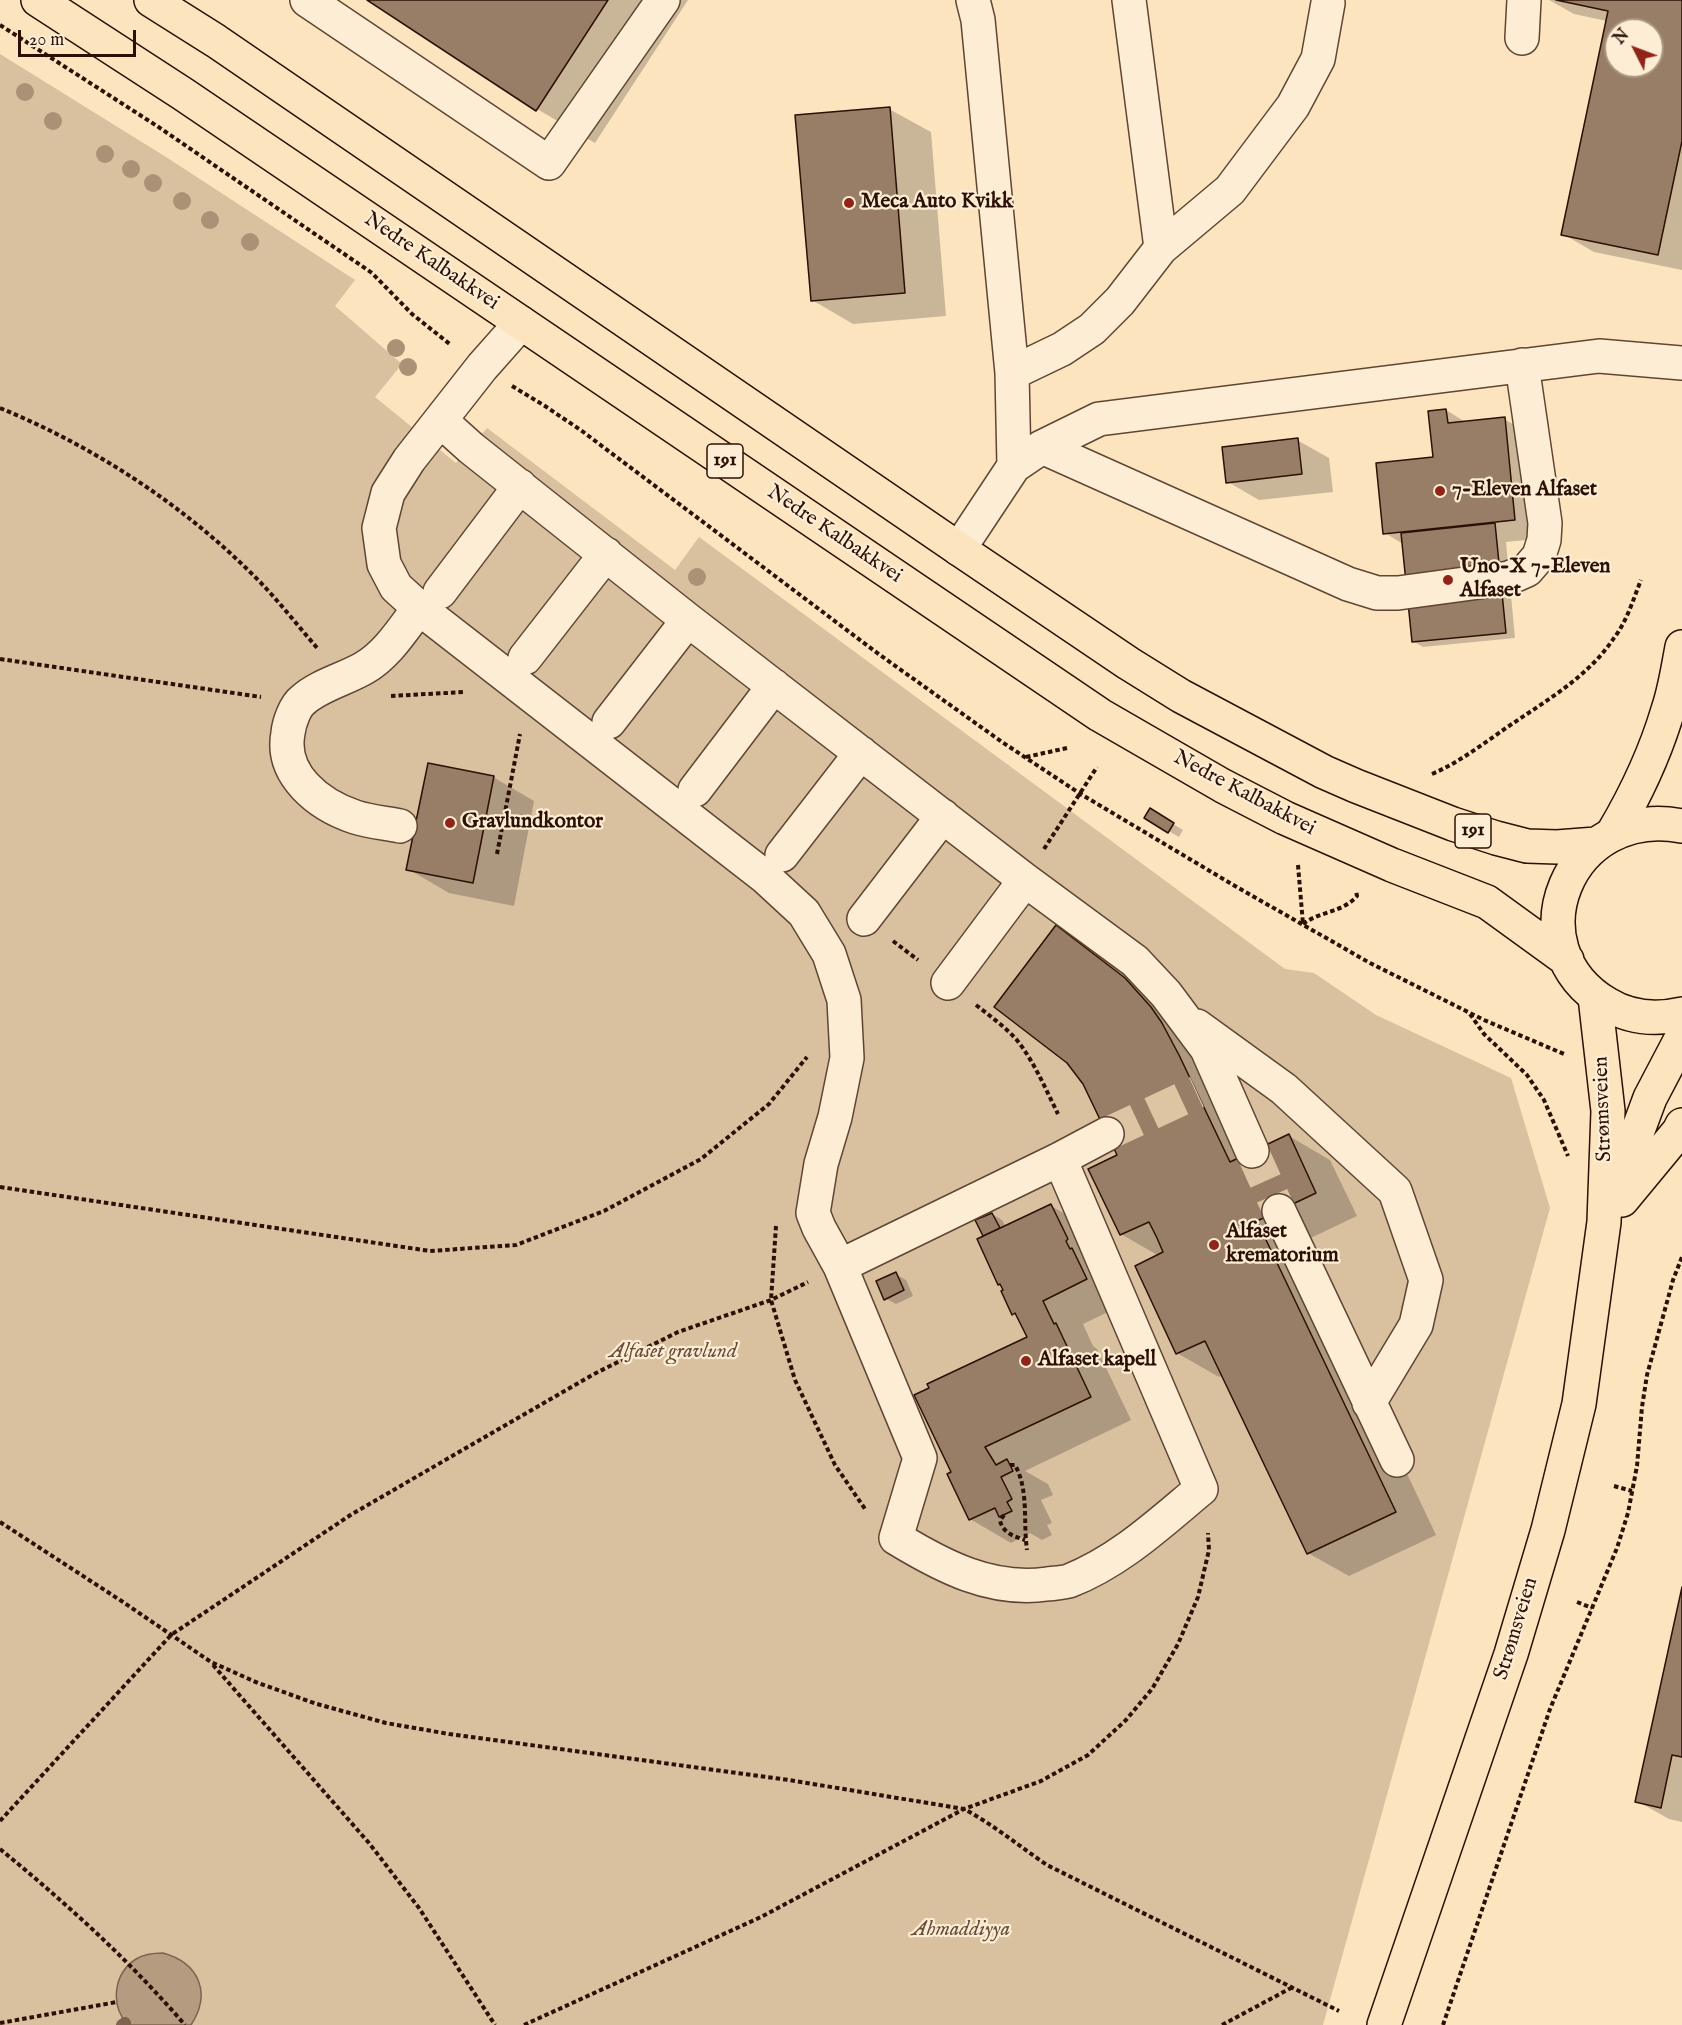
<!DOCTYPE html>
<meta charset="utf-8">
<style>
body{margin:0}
#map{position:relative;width:1682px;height:2025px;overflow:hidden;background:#fce4bf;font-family:"IM FELL English",serif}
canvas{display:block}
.north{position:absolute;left:1604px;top:18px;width:60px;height:60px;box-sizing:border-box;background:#fdedd5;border:2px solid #a99582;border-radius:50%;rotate:312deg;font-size:16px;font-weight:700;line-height:24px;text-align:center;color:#2c1005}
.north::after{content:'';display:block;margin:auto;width:21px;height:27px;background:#8f2418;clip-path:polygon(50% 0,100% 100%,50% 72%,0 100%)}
.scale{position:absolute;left:18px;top:30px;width:118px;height:27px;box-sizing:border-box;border:3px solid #2c1005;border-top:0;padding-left:8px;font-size:18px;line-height:21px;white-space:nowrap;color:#2c1005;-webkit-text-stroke:4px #fdedd5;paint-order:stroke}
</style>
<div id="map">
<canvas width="1682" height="2025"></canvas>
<div class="north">N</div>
<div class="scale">20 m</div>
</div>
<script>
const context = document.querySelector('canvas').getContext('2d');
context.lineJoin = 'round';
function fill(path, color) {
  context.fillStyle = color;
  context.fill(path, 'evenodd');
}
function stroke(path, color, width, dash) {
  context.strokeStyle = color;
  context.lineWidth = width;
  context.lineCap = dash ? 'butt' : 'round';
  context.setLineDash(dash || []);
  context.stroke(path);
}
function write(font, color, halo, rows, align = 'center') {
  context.font = font + ' "IM FELL English",serif';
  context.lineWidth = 4.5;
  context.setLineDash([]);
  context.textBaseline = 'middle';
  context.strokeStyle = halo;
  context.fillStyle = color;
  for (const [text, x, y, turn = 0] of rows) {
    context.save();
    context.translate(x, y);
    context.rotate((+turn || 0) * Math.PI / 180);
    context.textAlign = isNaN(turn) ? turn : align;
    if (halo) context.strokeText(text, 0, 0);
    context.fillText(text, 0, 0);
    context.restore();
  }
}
const green = new Path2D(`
 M0,54L166,157L355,280L335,306L402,364L375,397L456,463L487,428L675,570L699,537L1285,969L1314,973L1376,1015L1511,1078L1550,1208L1323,2025H0Z`);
const water = new Path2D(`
 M163,1953C199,1963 212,1993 191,2025H128C110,2006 113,1974 136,1959C144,1954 153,1953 163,1953Z`);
const shadow = new Path2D(`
 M370,0H688L595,143L537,109Z
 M1549,0H1682V270L1594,252L1563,234L1607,21L1574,14ZM1616,30H1652V66H1616Z
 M889,109L931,132L946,316L853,324L812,300Z
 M1446,410L1467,423L1504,419L1536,437L1546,538L1506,542L1515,638L1423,647L1413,641L1403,544L1385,533L1435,458Z
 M1297,440L1329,458L1333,492L1259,500L1228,482Z
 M493,777L534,801L514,906L449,893L408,869Z
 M1150,810L1183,830L1179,837L1146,818Z
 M1057,927L1098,951L1179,1017L1254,1153L1289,1136L1330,1160L1357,1216L1298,1244L1436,1535L1349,1576L1308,1553L1223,1375L1219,1377L1177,1353L1159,1256L1121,1234L1119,1156Z
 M1051,1206L1092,1229L1127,1303L1083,1324L1093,1346L1097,1349L1131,1420L1025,1471L1048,1484L1053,1495L1041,1500L1052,1523L1047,1525L1052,1535L1042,1540L1030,1533L1011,1543L970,1519L953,1473L931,1389L1029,1338L1019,1317L1013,1314L1005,1291L999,1284L987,1236L984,1235L992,1214L1002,1220L1006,1227Z
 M895,1274L906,1280L913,1296L896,1304L885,1298Z
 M1682,1594V1822L1669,1819L1637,1801Z`);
const stream = new Path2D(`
 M122,2025L125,2023`);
const building = new Path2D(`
 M367,0H608L536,111Z
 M1556,0H1682V141L1658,255L1561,235L1608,11ZM1616,30H1652V66H1616Z
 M890,107L905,293L811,301L795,115Z
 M1446,409L1448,423L1505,417L1515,520L1383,534L1376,463L1433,457L1428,411Z
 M1298,438L1302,474L1226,483L1222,447Z
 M1495,523L1506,633L1412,642L1401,533Z
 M428,763L494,776L473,883L406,870Z
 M1150,808L1174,823L1168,833L1144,818Z
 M1056,925L1125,978L1151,1007L1162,1023L1179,1055L1230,1162L1289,1134L1316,1193L1257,1221L1396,1512L1307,1554L1205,1341L1176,1354L1135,1266L1163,1252L1157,1238L1149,1222L1120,1235L1088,1169L1117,1155L1083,1084L1067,1063L994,1007Z
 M1051,1204L1068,1239L1066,1241L1070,1249L1072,1248L1087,1279L1043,1301L1054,1324L1056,1323L1091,1397L985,1447L996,1465L1007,1459L1013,1471L1001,1477L1012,1499L1007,1502L1012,1511L999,1517L995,1508L969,1520L947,1474L951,1472L914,1395L929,1388L927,1384L1027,1337L1015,1313L1012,1315L1001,1291L1003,1290L1000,1284L998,1285L977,1239Z
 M992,1213L1000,1228L983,1236L975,1220Z
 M896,1272L904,1290L884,1300L876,1281Z
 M1682,1587V1757L1672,1755L1661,1808L1635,1802Z`);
const minorTunnel = new Path2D(`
 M1107,1134L1197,1092
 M1252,1151L1279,1211`);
const path = new Path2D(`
 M0,25L157,126L372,273L412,314L451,345
 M512,386L545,406L582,431L880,655L1002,742L1079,793L1235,886L1370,963L1484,1020L1564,1054
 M0,408C97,448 187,507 261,583C281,604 299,627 318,649
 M0,659L261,697
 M391,696L464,692
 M1026,757L1067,748
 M1432,774C1460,762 1484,743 1509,726C1547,700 1588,677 1614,638C1627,621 1633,600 1641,580
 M1044,849L1097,767
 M497,854L520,734
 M1298,865L1303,924
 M1303,924C1320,911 1342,913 1357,896L1356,891
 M893,941L918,960
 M976,1005C990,1016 1004,1026 1016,1039C1034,1061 1045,1088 1058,1114
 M1470,1014L1484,1034L1527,1075L1544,1100L1568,1156
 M0,1187L430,1251L516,1245L604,1211L701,1159L769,1104L807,1057
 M776,1226L771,1300L795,1380L835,1465L865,1509
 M1010,1465H1015C1029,1490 1023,1522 1027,1550
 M1614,1486L1632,1491
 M1004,1515L1000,1521C1004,1534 1014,1536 1025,1540
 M0,1522L123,1602L211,1662L258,1683L317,1704L386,1723L449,1734L789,1780L964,1809C994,1825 1019,1846 1047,1865L1339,2011
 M1577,1602L1592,1608
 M213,1665L369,1843L419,1908L495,2025
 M0,1821L171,1635L352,1514L594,1374L678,1332L771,1300L808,1282
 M0,1849C66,1903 129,1960 185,2025
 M0,2023L117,2002
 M524,2025L761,1917L964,1809L1041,1781L1088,1755L1126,1720L1152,1689L1178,1644L1198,1597L1209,1550L1208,1533
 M1222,2025L1291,1988
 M1443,2025L1550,1709L1617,1548L1628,1513L1637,1466L1642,1407L1647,1375L1673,1280L1682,1257`);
const minor = new Path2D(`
 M307,0L549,163L663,0
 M973,0L978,20L1012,373L1014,466
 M1129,0L1161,248
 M1522,38L1524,0
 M521,323L482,367L409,460L388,493L379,528L384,564L396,587L419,608L765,877L804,913L829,954L844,1000L847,1058L835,1117L821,1164L813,1213L819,1228L840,1266L920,1458L896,1538C942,1566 991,1592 1047,1584C1054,1583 1062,1583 1069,1581C1120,1561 1160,1523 1201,1489L1060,1159
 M1012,373L1062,349L1092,329L1120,301L1161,248L1230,190L1293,106L1318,59L1328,3
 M441,421L471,448L688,620L1025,880L1135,961L1166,994L1207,1049L1252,1151
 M1042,447L1348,584L1377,593H1398L1509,578L1527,570L1539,556L1544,540L1545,523L1522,365
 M959,549L1014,466L1042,447L1099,419L1599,356L1682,363
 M440,592L520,486
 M525,658L606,554
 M609,722L688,620
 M695,790L774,686
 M400,826C386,823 370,822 355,817C319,805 280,775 288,733C289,723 295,706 303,700C318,686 345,679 364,668C387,655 403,629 419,608
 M782,855L861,753
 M864,919L943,816
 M948,983L1025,880
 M1197,1026L1284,1089L1395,1191L1426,1280L1416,1325L1369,1403
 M1279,1211L1397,1460
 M840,1266L1060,1159L1107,1134`);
const major = new Path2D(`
 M1613,833C1636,794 1655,754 1668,710C1675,690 1678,668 1682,647
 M1614,1195L1650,1098L1682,1037
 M1622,1200L1679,1131L1682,1125
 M1384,2025L1511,1654L1548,1530L1579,1404L1604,1222L1608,1111L1595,997`);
const highway = new Path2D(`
 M38,0L183,94L1100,715L1223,786L1285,818L1392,865L1487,902L1567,960
 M151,0L216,41L959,549L1128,663L1181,696L1324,772L1356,786L1453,824L1496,838L1527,846L1557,847L1596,844
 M1682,826C1569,804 1510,946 1607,1004C1630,1018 1656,1020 1682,1014`);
const trees = [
 [25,92],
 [53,121],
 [105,154],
 [131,169],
 [153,183],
 [182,201],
 [210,220],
 [250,242],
 [396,348],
 [408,367],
 [697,577]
];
const markers = [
 [849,203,6,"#8f2418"],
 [1440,491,6,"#8f2418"],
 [1448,580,6,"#8f2418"],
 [450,823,6,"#8f2418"],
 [1214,1245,6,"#8f2418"],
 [1026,1361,6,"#8f2418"]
];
const shields = [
 [725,461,36],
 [1473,831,36]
];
const shieldNames = [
 ["191",725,461],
 ["191",1473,831]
];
const poiNames = [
 ["Meca Auto Kvikk",861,203],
 ["7-Eleven Alfaset",1452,491],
 ["Uno-X 7-Eleven",1460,568],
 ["Alfaset",1460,592],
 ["Gravlundkontor",462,823],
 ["Alfaset",1226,1233],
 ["krematorium",1226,1257],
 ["Alfaset kapell",1038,1361]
];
const streetNames = [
 ["Nedre Kalbakkvei",431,262,34],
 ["Nedre Kalbakkvei",834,535,34],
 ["Nedre Kalbakkvei",1244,794,28],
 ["Strømsveien",1604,1109,-92],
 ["Strømsveien",1517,1629,-73]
];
const parkNames = [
 ["Alfaset gravlund",673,1353],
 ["Ahmaddiyya",961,1931]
];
fill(green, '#d9c09f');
fill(water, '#b59c80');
stroke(water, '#7e644f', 1.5);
fill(shadow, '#0003');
stroke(stream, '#7e644f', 12);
fill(building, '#987e66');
stroke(building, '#2c1005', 1.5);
stroke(minorTunnel, '#ddc4a3', 33, [33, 16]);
stroke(minor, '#604534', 36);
stroke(major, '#2c1005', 36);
stroke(highway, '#2c1005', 36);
stroke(path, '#2c1005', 4, [4.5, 3]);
stroke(minor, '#fdedd5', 33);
stroke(major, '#fce4bf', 33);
stroke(highway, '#fce4bf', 33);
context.fillStyle = '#ab9276';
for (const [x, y] of trees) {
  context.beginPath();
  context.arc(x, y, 9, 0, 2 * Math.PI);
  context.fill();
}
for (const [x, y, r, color] of markers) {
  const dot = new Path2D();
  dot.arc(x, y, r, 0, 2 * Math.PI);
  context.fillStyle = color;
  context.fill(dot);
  stroke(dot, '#fdedd5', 2);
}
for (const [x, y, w] of shields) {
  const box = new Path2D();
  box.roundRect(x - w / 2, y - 17, w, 34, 4.5);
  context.fillStyle = '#fdedd5';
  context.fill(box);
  stroke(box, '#2c1005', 1.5);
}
write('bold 20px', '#2c1005', null, shieldNames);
write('bold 21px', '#2c1005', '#fdedd5', poiNames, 'left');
write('21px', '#2c1005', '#fdedd5', streetNames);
write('italic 21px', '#694e3b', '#fdedd5', parkNames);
</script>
